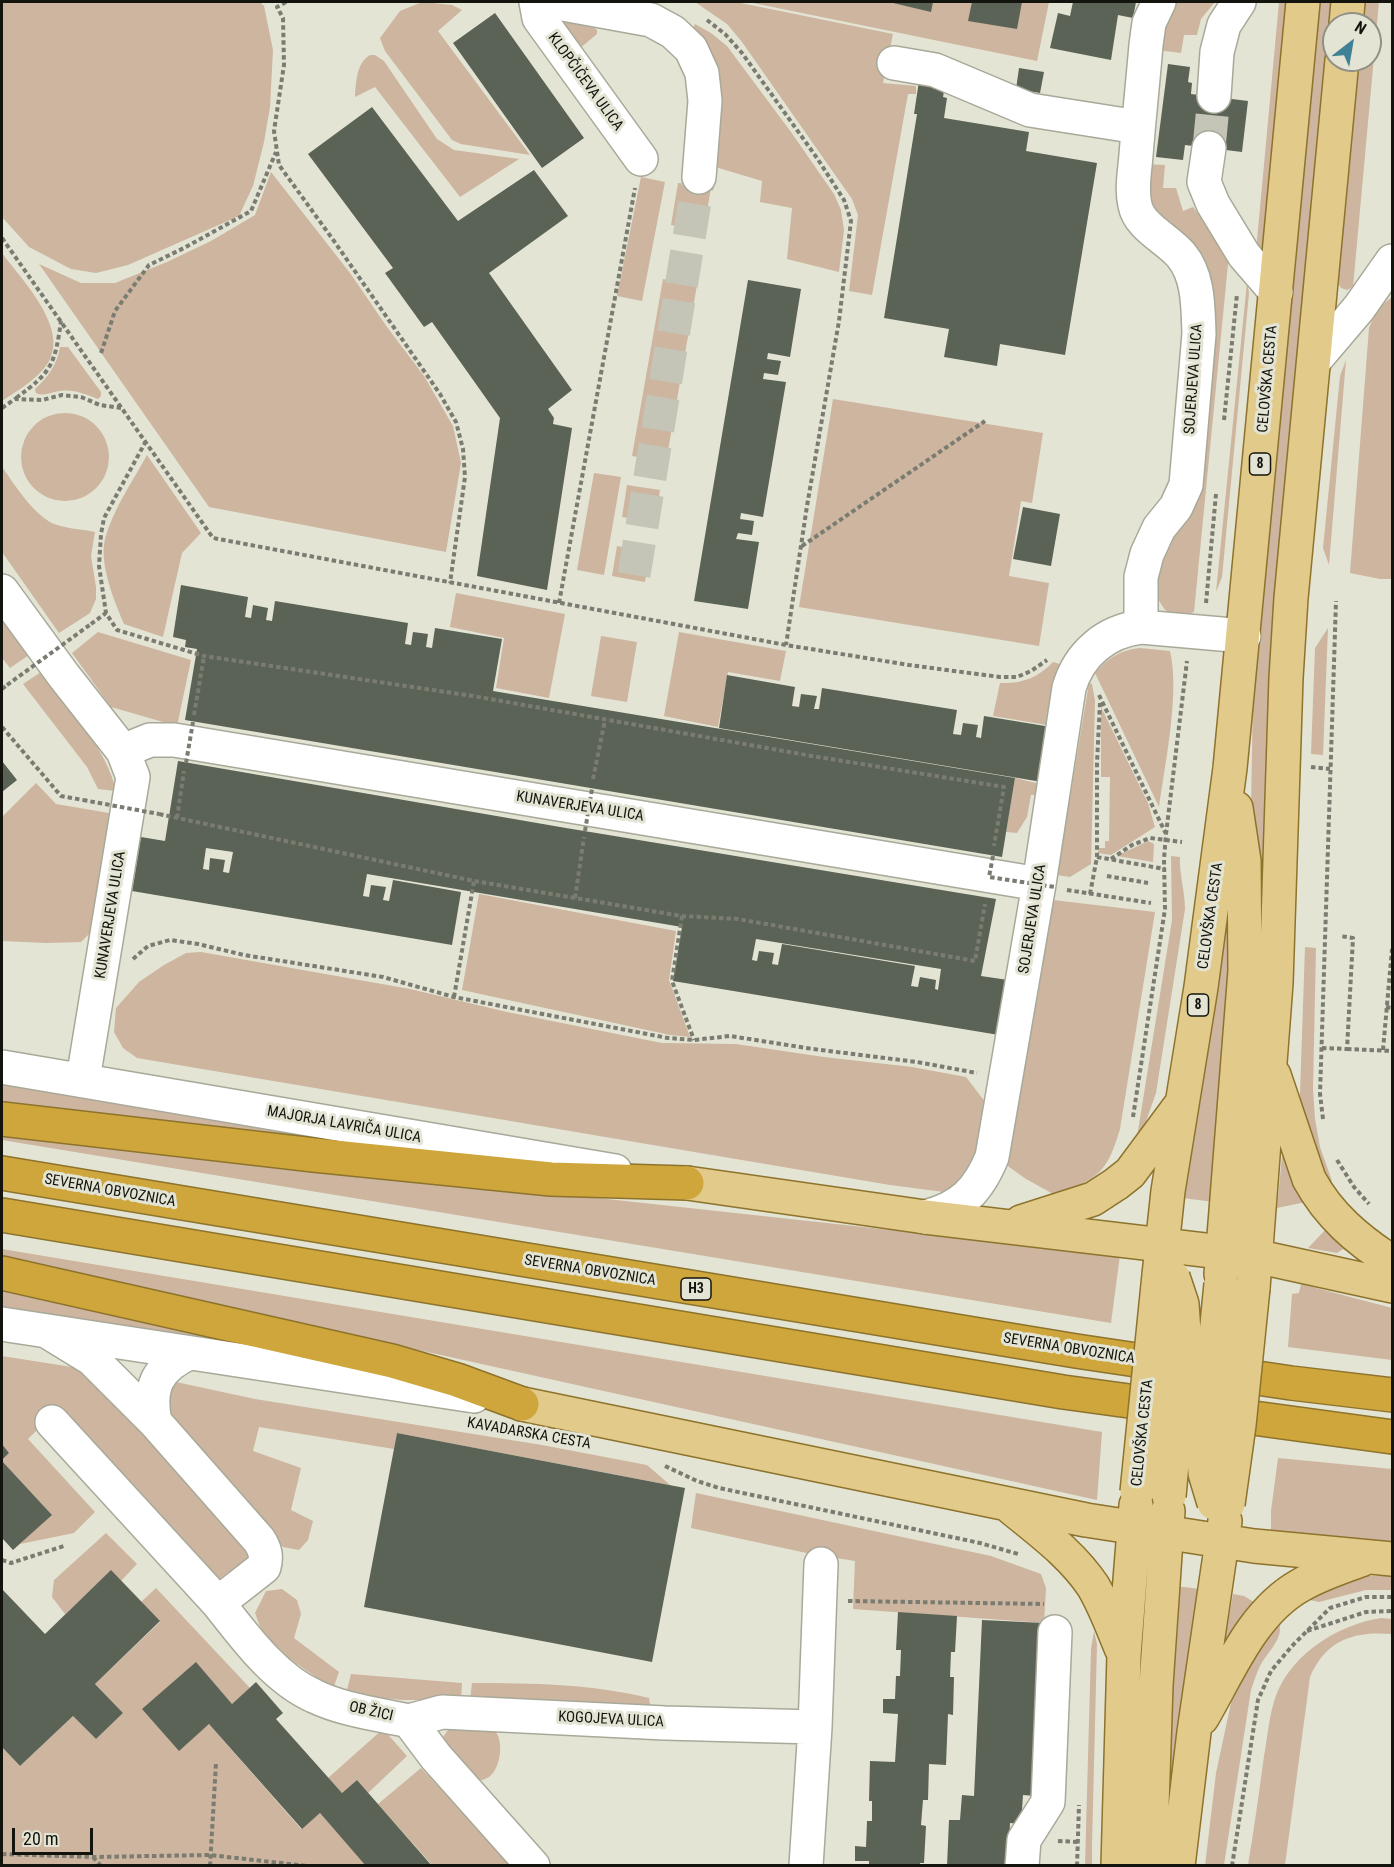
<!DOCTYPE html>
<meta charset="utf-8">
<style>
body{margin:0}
#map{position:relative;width:1394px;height:1867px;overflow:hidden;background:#e3e4d4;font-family:"Roboto Condensed",sans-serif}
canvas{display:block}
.frame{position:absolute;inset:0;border:3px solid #13140e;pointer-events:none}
.north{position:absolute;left:1322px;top:12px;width:60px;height:60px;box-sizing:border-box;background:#e3e4d4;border:2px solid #909185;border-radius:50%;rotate:31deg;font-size:16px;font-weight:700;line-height:24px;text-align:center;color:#13140e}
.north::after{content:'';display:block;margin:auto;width:21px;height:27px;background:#408094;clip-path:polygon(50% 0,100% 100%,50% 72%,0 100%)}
.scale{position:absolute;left:12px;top:1828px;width:81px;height:27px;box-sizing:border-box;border:3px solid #13140e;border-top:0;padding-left:8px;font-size:18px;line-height:21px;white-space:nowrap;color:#13140e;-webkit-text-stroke:4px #e3e4d4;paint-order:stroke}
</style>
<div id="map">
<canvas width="1394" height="1867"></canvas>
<div class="frame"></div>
<div class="north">N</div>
<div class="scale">20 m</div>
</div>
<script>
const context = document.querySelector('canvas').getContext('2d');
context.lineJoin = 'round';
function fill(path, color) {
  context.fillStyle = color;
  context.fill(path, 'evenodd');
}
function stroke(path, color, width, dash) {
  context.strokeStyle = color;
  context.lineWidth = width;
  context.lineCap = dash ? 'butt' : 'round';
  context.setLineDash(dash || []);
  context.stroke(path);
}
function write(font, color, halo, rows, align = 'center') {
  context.font = font + ' "Roboto Condensed",sans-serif';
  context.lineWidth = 6;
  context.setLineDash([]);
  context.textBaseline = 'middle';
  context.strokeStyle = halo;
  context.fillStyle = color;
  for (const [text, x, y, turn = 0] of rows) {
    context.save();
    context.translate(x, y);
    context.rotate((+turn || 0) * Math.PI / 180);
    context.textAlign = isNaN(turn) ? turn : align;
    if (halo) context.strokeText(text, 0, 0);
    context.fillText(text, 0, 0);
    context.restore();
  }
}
const green = new Path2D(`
 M2,2H260L264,6L273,50L270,107L264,142L253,186L239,216L128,265L96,273L71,269L29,247L2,217Z
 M422,2L452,5L462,10L438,31L530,155L461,144L452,140L385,51L380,38L400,11Z
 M695,2H736L893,34L883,83L916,86V94H908L872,295L849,291L858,215L852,199L742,42L727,24Z
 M748,2H1049L1037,61Z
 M1173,2H1215L1201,19L1197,35H1184L1181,53L1157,50Z
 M1279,2H1289L1265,248L1261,251H1256Z
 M1318,2H1333L1296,403L1264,908L1245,1146L1253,695Z
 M1363,2H1379L1353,287L1347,290L1341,288L1337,281L1357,60H1370V24H1361Z
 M551,20L592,26L597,30V34L573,54Z
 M695,24L711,33L727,46L791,132L834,194L841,210L844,230L839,272L787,259L792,208L760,202L762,181L712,166L691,32Z
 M370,55H375L384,61L437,139L454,150L519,159L460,197L375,87L355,97C356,83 356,63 370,55Z
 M1144,164L1165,165L1163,188H1176L1183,211L1193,207L1229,254L1194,612C1190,613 1183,617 1179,617C1164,616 1157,597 1153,586L1212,317L1145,198Z
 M271,172L350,273L387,327L424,376L453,426L461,463L446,552L209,507L39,264L81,283H115L167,262L211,241L255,215Z
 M641,177L665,182L642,301L617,296Z
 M678,183L711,188L704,230L671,225Z
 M2,253C21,279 70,328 48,363C37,380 18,390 2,401Z
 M663,279L697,285L666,462L632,456Z
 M1247,282L1249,293L1222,577L1216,592Z
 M1392,297V579H1380L1350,573L1369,328L1377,309Z
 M60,347H68L101,392V396L98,399C85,394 73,389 60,391C51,392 44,397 36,393L35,389C48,377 57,365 60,347Z
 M1346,360L1329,565L1323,548L1340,376Z
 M833,399L1043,433L1032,503L1021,501L1009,576L1049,583L1039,646L799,607Z
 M21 457a44 44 0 1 1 88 0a44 44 0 1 1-88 0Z
 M147,455L201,533L182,553L163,637L124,624C114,600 99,565 105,539C113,509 133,481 147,455Z
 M2,467C15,485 35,518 57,525C69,529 82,529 95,532L91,556L96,587V599L90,613L59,633L2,552Z
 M594,473L621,477L604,575L577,570Z
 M627,485L660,490L655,522L622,517Z
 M617,546L650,552L645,582L612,576Z
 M456,593L565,614L549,698L496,688L504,638L450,627Z
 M2,615L29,655L10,668L2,658Z
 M1328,628L1323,755L1311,754L1315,648Z
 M98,632L191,660L177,726L111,707L72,653Z
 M679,632L786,651L780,681L728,672L718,727L664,716Z
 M601,636L637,642L627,702L591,696Z
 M1140,648L1170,651C1180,692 1165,764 1159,807L1095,673C1108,658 1120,650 1140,648Z
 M1053,662L1060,664L1047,725L993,716L1000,683C1021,684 1038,678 1053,662Z
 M41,672C67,707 107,748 116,791L98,789L87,767L23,684Z
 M1089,683L1092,684L1095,701L1091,864L1070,877L1057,875Z
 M1101,707L1148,803L1155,827L1111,855L1098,853L1099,848H1105V841H1109L1110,777H1101Z
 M1015,778L1040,784L1037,795H1031L1027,817L1017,833L1006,832Z
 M36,783L56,804L109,813L102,880L91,932L81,942L46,943L2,941V817Z
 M1148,841L1154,844L1153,862L1117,856Z
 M1171,856L1180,857C1179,874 1185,891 1185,909L1156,1093L1144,1127L1136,1143L1172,920Z
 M479,894L676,931L669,980L690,1037L670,1035L462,990Z
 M1053,900L1155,912L1120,1129C1107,1173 1098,1179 1055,1195L1026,1179L1005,1164Z
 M1226,917L1230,918L1231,981L1214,1202L1183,1198Z
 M1305,947L1316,948L1313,1089L1315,1119L1320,1147L1332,1181L1328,1190L1302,1121L1300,1094Z
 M201,952L410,989L507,1012L662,1043L736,1044L824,1057L912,1067L966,1077L989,1107L983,1142L970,1174L944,1192L890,1185L137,1058L123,1048L114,1032L116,1008L139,982L164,965L186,953Z
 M2,1077L383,1142L387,1151L2,1105Z
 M2,1133L1120,1255L1111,1323L2,1140Z
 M1282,1156L1286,1158L1306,1202L1277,1208Z
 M1327,1228L1346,1247L1337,1253L1308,1248Z
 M2,1249L1102,1432L1097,1500L2,1258Z
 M1301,1284L1392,1308V1360L1288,1347L1292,1294L1299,1293Z
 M2,1288L346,1362L2,1309Z
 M2,1356L78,1368L124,1407L251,1555L211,1585L51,1416L28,1439L95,1512L74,1533L20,1544L51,1514L2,1461L9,1453L2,1444Z
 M162,1379L255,1399L542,1445L647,1465L670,1485L397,1433L394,1449L259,1427L253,1451L301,1468L291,1510L313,1521L308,1540L299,1550L283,1547L194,1452L164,1412Z
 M1278,1458L1392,1469V1544L1271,1532V1511Z
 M696,1493L991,1556L1041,1574L1046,1588L1044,1623L853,1609L855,1561L811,1554L691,1528Z
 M106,1533L137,1564L121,1581L111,1571L65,1614L52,1597L54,1580Z
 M1392,1575V1590H1366L1319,1602L1310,1600L1302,1595L1364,1576Z
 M1175,1586L1201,1589L1168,1823Z
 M156,1588L250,1688L232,1704L196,1663L178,1750L209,1724L301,1829L320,1813L366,1865H2V1747L20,1766L73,1716L96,1739L123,1713L95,1684L160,1622L141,1602Z
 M282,1589L297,1600L301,1614L294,1638L339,1672L333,1689L290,1659L262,1632L255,1613L266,1591Z
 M1233,1594L1244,1596L1257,1604L1230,1643L1225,1640Z
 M1381,1618L1392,1619V1634C1355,1631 1326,1639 1310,1677L1285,1865H1248C1254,1829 1259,1793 1264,1756C1268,1735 1269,1713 1277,1693C1293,1653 1340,1624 1381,1618Z
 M1279,1623C1284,1639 1267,1652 1260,1666C1256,1674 1254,1682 1251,1690L1224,1865L1205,1866L1216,1773L1237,1675Z
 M1094,1631L1097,1644L1092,1845V1865L1085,1866L1091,1649Z
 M351,1674L462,1683L461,1700H402L346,1694Z
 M472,1683C532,1683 591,1684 649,1698L651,1710L470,1700Z
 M451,1726H489C492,1728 495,1729 496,1732C504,1744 500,1769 489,1777C483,1781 477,1781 470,1781L441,1751L443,1737Z
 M383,1729L407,1756L368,1793L357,1780L342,1793L328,1778Z
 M421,1768L512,1865H432L378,1804Z`);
const building = new Path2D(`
 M889,2H933L931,12Z
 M972,2H1022L1017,29L968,21Z
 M1073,2H1136L1133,18L1118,15L1111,60L1050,48L1058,13L1070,16Z
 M495,13L584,138L542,168L453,43Z
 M1168,64L1190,67L1188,82L1192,83L1191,94L1248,101L1242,152L1185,145L1183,160L1156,157Z
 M1019,68L1044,72L1040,93L1016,89Z
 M919,81L945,85L943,97L947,98L944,118L1029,132L1026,151L1097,163L1065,355L1000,344L997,366L944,357L949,329L884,318L917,114H914Z
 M372,107L458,221L534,170L568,216L489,273L572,390L548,409L554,418L553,424L572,428L547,590L477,576L500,418L432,322L424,327L385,273L393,268L308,154Z
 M748,280L801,289L790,357L768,353L767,359L781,361L778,375L764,373L763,379L786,382L763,517L741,513L740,519L754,521L752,535L738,533L736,539L759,542L748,609L694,601Z
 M1023,507L1060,514L1051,566L1013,559Z
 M181,585L248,597L245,617L251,618L253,605L268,608L266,620L272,621L275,601L408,623L405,644L411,645L413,632L428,634L426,647L432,648L435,628L502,639L493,691L1015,778L1002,857L185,720L197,649L185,647L186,640L173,637Z
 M727,675L795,687L792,706L799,707L801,694L817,696L814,709H819L822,688L957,710L953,734L961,735L963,723L978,725L976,737L981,738L984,716L1051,727L1042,782L719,728Z
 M2,761L17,780L2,792Z
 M178,761L566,828L996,899L981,976L1008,980L999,1035L673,981L682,927L367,874L363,896L369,897L371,885L386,887L383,900L389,901L393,880L461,892L452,945L132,891L141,837L165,841ZM206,848L233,852L229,873L223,872L225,860L210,858L209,870L203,869ZM756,939L941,969L938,990L935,989L936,980L920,977L918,987L911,986L915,966L782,944L778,965L772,964L774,953L759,951L757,961L752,960Z
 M397,1433L685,1488L652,1662L364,1607Z
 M2,1444L9,1453L2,1460Z
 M2,1461L52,1515L13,1550L2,1538Z
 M111,1570L160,1621L95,1684L123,1713L96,1739L73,1716L20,1766L2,1747V1589L45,1634Z
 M898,1612L957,1616L955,1652H951L950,1677H954L953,1715L948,1714L946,1765L929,1764L928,1800H923L921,1825L926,1826L924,1863H920V1866H869V1861H855V1846L866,1847L867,1821H872V1801H869L870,1761L895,1762L898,1714L883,1713V1699H895L896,1676H900L901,1650H896Z
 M982,1620L1044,1623L1035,1796L1023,1795L1021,1824L1010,1823L1008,1866H947L949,1820H960L962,1795L974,1796Z
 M196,1662L232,1704L256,1682L283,1713L276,1719L342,1793L357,1780L432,1866H366L320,1813L302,1829L209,1724L179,1751L142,1709Z`);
const minorTunnel = new Path2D(`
 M1209,148L1214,96
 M634,575L699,177`);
const path = new Path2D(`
 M286,2L277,7L283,18L284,65L274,131L279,165L334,241L440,394L456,422L463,449L465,477L450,583
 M707,20L725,34L742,53L817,158L844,200L851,221L839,321L807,506L786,645
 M2,238L213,538L786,645L909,665L1000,677H1017L1031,671L1047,660
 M101,353L115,311L149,265L184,248L251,211L276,152
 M16,398C52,372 55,364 61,321
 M2,408L15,399L42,400L62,395L81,397L100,405L121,408
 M1224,420L1237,294
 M146,441L104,518L101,534L99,566L106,613L117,630L204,656L473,696L812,756L1004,787L994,846
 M802,546L985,421
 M559,603L635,188
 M1206,603L1216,494
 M91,624L106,613
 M2,689L7,685
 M1099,695L1166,834
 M194,715L204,656
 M2,727L61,796L83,800
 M1311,767L1330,769
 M593,779L605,720
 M159,814L474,881L682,916L738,919L975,961L985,904
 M177,818L184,771
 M1097,857L1165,869
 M1111,859L1132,845L1150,838L1182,842
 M1107,876L1148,883
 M1067,890L1151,903
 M1090,894L1097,857V763L1100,703
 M575,898L584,837
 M682,916L672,981L694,1040
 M133,959L148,946L170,940L198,944L244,955L383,977L454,997L668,1038L694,1040L730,1036L813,1049L917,1062L977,1073
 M454,997L474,881
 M1386,1007L1392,1008
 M1322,1048L1347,1049L1353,938L1340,936
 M1347,1049L1392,1051
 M1383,1050L1392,949
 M1133,1117L1165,909L1164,859L1166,834L1187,661
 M1323,1119L1320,1094L1336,601
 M1337,1160L1354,1187L1369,1204
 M665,1466L697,1481L719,1488L980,1543L1018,1554
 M2,1560L11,1563L64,1546
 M848,1601L1044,1604
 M1307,1631L1366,1612L1392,1611
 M1058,1841L1079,1842
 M2,1854L93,1857L210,1855L307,1866
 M93,1857L101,1866
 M210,1866L216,1763
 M1077,1866L1079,1805
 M1232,1866L1258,1700L1271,1671L1292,1646L1330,1608L1366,1597H1392`);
const minor = new Path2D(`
 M536,2L539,18L641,159
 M552,2L651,20L673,32L691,49L702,73L705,101L699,177
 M1159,2L1149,23L1146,45C1143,81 1139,118 1136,155C1135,170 1131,189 1135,205C1139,227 1168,239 1181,255C1199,276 1198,308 1199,334L1186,485L1176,507L1159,528L1147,554L1141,577V627L1244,636
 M894,63L935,70L1030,110L1138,127
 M1214,96L1217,52L1224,25L1239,2
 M1209,148L1204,182L1213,204L1244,255L1276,292
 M1314,361L1359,308L1392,261
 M2,591L64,676L123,751
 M2,1067L615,1171
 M83,1079L133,777L123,751L150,740H174L1039,884
 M925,1217C961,1208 978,1191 992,1157L1039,884L1069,688C1079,654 1106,631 1141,627
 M2,1324L474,1396
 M48,1332L92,1359L155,1422L259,1540C265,1549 267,1556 264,1567L218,1603C244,1636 275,1679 314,1696C343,1710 377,1714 409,1721L436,1757L533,1866
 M52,1422L218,1603
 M155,1422C148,1387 157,1368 189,1353
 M409,1721L442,1712L665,1723L815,1727
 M806,1866L815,1727L821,1564
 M1022,1866L1024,1840L1048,1802L1055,1632`);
const major = new Path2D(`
 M1346,24L1348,2
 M1274,1075L1309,1179C1329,1216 1358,1240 1392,1262
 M687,1183L925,1217L1255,1256L1392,1286
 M1021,1222L1093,1199L1116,1184L1130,1173L1179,1107
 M1221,1274L1245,971L1244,861L1236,808
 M1159,1275L1168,1191L1201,987L1230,768L1303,2
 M1253,1288L1276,983L1286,678L1291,598L1342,60
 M522,1404L1086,1520L1254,1546L1392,1559
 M1008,1505C1038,1530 1071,1553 1093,1586C1105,1606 1113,1629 1122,1650
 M1202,1718C1229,1672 1252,1612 1301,1585C1320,1574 1341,1567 1361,1560
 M1118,1866L1124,1655L1136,1505
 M1150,1866L1156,1685L1168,1511
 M1178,1866L1194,1732L1225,1521`);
const highway = new Path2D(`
 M2,1119L314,1155L551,1179L687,1183
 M2,1173L1076,1351L1291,1383L1392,1395
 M2,1215L1063,1392L1392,1437
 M2,1273L392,1361L457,1380L522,1404`);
const pathBridge = new Path2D(`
 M7,685L91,624
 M186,763L193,722
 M83,800L159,814
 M585,831L592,789
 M993,856L989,877L1055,887`);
const majorBridge = new Path2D(`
 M1137,1492L1159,1275
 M1169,1496L1184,1332L1182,1304L1173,1277
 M1214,1503L1205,1473L1204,1456L1221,1284
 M1228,1504L1239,1425L1253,1288`);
const shields = [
 [1260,464,21],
 [1198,1005,21],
 [696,1289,30]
];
const shieldNames = [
 ["8",1260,464],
 ["8",1198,1005],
 ["H3",696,1289]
];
const streetNames = [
 ["KLOPČIČEVA ULICA",585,82,54],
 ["SOJERJEVA ULICA",1194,379,-86],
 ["CELOVŠKA CESTA",1268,379,-85],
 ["KUNAVERJEVA ULICA",580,807,9],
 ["KUNAVERJEVA ULICA",111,915,-81],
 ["CELOVŠKA CESTA",1211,916,-82],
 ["SOJERJEVA ULICA",1033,919,-81],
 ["MAJORJA LAVRIČA ULICA",344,1125,10],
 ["SEVERNA OBVOZNICA",110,1191,10],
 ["SEVERNA OBVOZNICA",590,1271,9],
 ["SEVERNA OBVOZNICA",1069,1349,9],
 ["CELOVŠKA CESTA",1143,1433,-84],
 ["KAVADARSKA CESTA",529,1434,10],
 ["OB ŽICI",371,1712,13],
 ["KOGOJEVA ULICA",611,1720,3]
];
fill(green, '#cdb59f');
fill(building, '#5b6356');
stroke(minorTunnel, '#c4c5b6', 33, [33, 16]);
stroke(minor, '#a8a999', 36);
stroke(major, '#8d732c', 36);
stroke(highway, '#8d732c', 36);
stroke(path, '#7b7c71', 4, [4.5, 3]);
stroke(minor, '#fff', 33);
stroke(major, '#e2ca8a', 33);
stroke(highway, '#cea63c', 33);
stroke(majorBridge, '#8d732c', 36, []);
stroke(pathBridge, '#7b7c71', 4, [4.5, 3]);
stroke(majorBridge, '#e2ca8a', 33);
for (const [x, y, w] of shields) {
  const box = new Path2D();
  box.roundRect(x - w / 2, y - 11, w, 22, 4.5);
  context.fillStyle = '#e3e4d4';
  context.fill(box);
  stroke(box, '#13140e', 1.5);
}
write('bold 14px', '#13140e', null, shieldNames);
write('15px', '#13140e', '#e3e4d4', streetNames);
</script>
